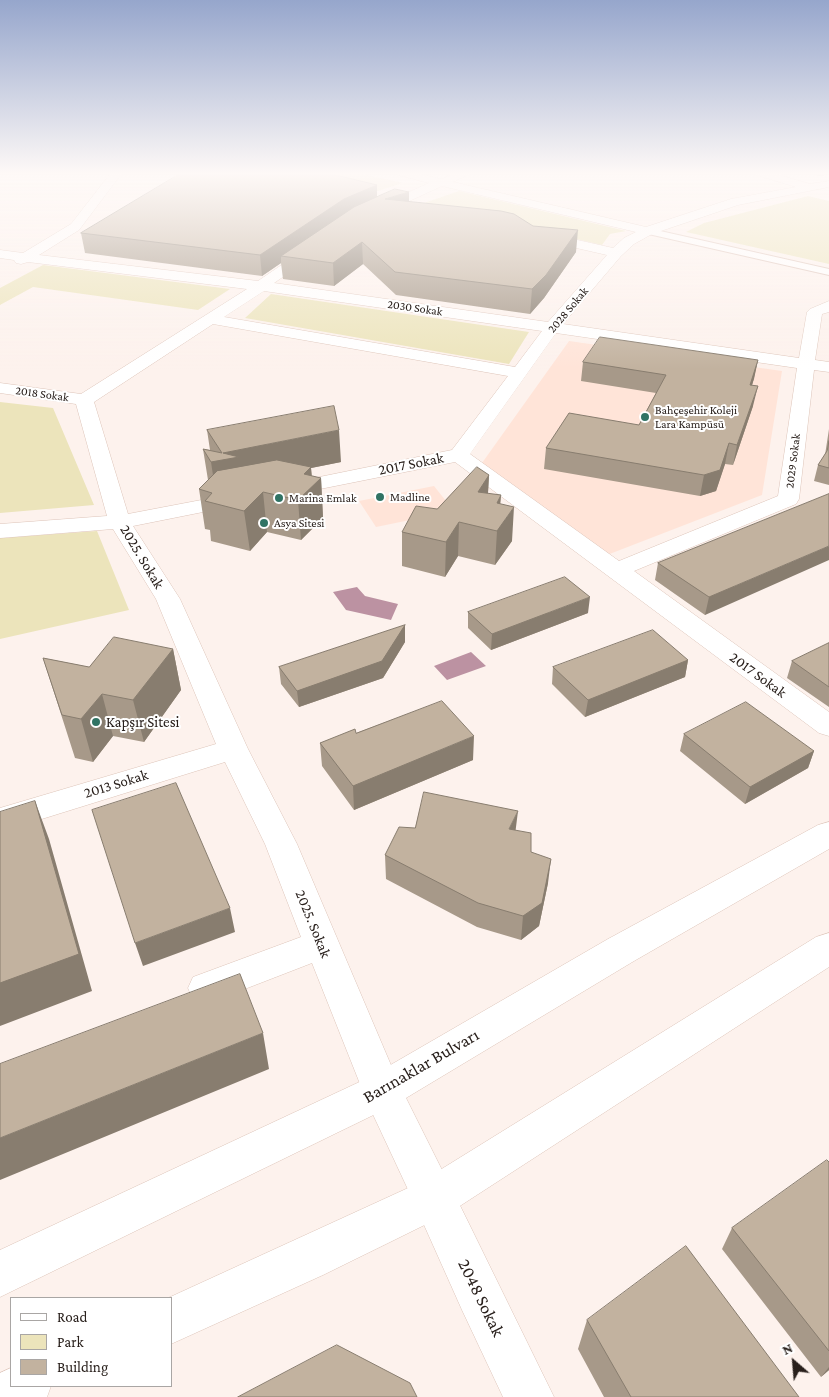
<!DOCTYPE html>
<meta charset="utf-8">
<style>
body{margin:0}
#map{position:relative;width:829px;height:1397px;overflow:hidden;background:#fdf2ed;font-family:"Crimson Pro",serif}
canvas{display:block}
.legend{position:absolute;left:10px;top:1297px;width:162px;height:90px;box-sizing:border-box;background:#fff;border:1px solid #a9a6a4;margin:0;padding:6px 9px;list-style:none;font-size:15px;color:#29201c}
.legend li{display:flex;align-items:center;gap:10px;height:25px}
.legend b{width:25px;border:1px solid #a9a6a4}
.north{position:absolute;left:769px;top:1337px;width:50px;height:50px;-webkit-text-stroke:4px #fff;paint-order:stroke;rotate:333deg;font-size:14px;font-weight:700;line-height:20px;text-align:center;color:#29201c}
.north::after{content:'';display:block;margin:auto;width:18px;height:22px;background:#29201c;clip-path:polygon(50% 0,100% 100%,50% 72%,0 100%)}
</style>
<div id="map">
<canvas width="829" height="1397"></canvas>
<ul class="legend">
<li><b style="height:6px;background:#fff"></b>Road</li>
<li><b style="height:14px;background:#ece4bb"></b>Park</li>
<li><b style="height:14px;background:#c2b29f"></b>Building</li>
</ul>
<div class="north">N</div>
</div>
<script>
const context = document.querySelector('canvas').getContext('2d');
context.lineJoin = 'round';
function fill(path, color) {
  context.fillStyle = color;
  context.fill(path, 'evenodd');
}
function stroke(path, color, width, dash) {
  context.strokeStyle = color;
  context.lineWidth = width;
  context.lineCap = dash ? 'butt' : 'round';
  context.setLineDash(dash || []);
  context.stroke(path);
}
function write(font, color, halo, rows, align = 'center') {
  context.font = font + ' "Crimson Pro",serif';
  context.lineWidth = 4;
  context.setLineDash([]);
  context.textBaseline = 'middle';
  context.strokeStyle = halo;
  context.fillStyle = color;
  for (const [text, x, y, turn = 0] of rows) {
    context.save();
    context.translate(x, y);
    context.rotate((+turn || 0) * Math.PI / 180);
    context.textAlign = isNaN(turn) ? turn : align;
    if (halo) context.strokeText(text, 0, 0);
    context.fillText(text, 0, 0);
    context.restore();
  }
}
const built = new Path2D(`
 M569,341L782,371L762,495L607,555L482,463Z
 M434,486L454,511L376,527L359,501Z`);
const green = new Path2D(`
 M270,173H358L403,183L362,196Z
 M459,191L626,231L610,234L602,245L424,203Z
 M808,196L829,201V264L686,232L704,223Z
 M43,265L230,289L198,310L33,287L0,305V288Z
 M271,294L529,332L509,364L245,318Z
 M0,402L53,408L94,505L0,513Z
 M97,531L129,610L0,639V538Z`);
const water = new Path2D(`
 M357,587L365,596L398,604L391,620L346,610L333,592Z
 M471,652L486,666L447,680L434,666Z`);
const lane = new Path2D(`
 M647,228L829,269V275L644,233V229Z`);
const street = new Path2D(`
 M111,173H122L79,230L39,255L258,281L308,247L313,246L320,250L318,253L274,283L548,322L607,255L537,239L536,236L537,233L542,232L613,248L624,238L636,232L442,186L379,215H371L369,212L371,209L429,183L398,175L397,173H417L441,179L456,173H472L453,182L646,227L731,199L796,187L756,175L755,173H773L810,184L829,181V187L738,205L652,234L634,244L621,256L563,324L799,358L807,312L810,309L829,301V312L822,314L815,360L829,362V372L814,370L799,499L796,504L634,571L829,712V736L819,733L455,462L285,496L278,494L275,490L278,486L285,484L452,450L508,376L213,324L94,402L128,514L238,493L246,494L249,499L246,504L238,505L133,526L180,599L248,749L297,844L402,1091L396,1104L382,1110L368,1104L312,963L206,1004L193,999L188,988L193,977L301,937L265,844L225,762L0,832V808L216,744L156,599L113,529L0,538V524L107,516L76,404L0,393V383L81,394L247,289L28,262L21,264L16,263L14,260L0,258V250L23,253L71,224ZM264,291L542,331L515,367L224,317ZM556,333L797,368L778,496L619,561L470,454Z
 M434,1176L449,1183L554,1397H503L462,1310L412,1198L419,1183Z`);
const secondary = new Path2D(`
 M382,1072L396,1078L456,1198L449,1213L434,1220L419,1213L362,1091L368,1078Z`);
const primary = new Path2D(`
 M829,822V849L634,961L396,1104L0,1297V1250L368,1078L608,939L818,825Z
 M829,933V967L449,1213L323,1275L171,1344V1298H168L419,1183L816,937Z
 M11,1368V1386H51L47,1397H0V1373Z`);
const wall = new Path2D(`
 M808,173H829V174L819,176Z
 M377,185V197L409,201L576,252L544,298L530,314L396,295L363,264L334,286L283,279L281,263L262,276L85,253L81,233Z
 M758,360L752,386L753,406L733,465L725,464L716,491L700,496L544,469L546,448L639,425L656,393L581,381L583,362Z
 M829,429V485L814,481L818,465L825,455Z
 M207,430L341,462L311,468L312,476L321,478L323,518L301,540L267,532L250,551L211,541L210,530L205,529L199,489L208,480L203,449L210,450Z
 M489,475L488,494L501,495L500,504L512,541L495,565L458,556L445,577L402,566V532Z
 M829,494L705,615L655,580L658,563Z
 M468,612L588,613L491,650L468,628Z
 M405,625V642L383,678L299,707L281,684L279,667Z
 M829,643V707L787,678L792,661Z
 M173,649L181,690L144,742L113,736L93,762L75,758L43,658L89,667Z
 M688,660L685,677L585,717L552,684L553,667Z
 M356,733L473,760L354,810L322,766L320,743Z
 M684,734L814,751L808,768L745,804L680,751Z
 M415,828L516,831L531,852L548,883L539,926L521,940L477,927L386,879L385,855Z
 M829,1162V1370L821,1377L722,1249L732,1228Z
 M587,1320L799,1397H604L578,1349Z`);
const shadedWall = new Path2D(`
 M819,173H829V174L819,176Z
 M377,185V204L281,256V263L262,276L260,255L344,199Z
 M409,192V212L385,199Z
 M578,230L576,252L544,298L530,314L532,289Z
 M362,242L363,264L334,286L333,263Z
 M758,360L754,379L745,405L750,385Z
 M758,386L753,406L733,465L737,445Z
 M339,430L341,462L311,468L312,486L321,478L323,518L301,540L298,500L242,483L216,495L211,462L223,453Z
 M729,443L725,464L716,491L700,496L704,475Z
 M489,475L487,508L478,492Z
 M263,492L267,532L250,551L244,511Z
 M501,495L498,529L514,507L512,541L495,565L497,531V503Z
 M459,522L458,556L445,577L446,542Z
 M829,546V560L705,615L709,597Z
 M590,597L588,613L491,650L492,634Z
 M405,625V642L383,678L299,707L297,691Z
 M173,649L181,690L144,742L133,700Z
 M688,660L685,677L585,717L588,700Z
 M102,694L113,736L93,762L81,719Z
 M474,736L473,760L354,810L353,786Z
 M814,751L808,768L745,804L750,787Z
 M35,801L49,839L92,991L0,1026V983Z
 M518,811L515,835L509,829Z
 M551,859L548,883L539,926L521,940L523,916Z
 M230,908L235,932L143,966L135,943Z
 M263,1033L269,1069L0,1180V1138Z
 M829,1367V1370L821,1377Z`);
const building = new Path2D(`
 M181,173H317L340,176L377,185L344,199L260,255L81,233Z
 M395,189L409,192L385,199L501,211L514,214L533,226L578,230L546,275L532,289L395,272L362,242L333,263L281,256L354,207Z
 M600,337L758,360L750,385L758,386L737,445L729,443L720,470L704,475L546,448L569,413L639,425L666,375L583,362Z
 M334,406L339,430L223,453L239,457L211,462L203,449L222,453L207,430Z
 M829,441V468L818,465L827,451Z
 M277,460L311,467L304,474L321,478L298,500L263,492L244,511L205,501L212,493L199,489L217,471Z
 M477,467L489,475L478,492L501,495L497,503L514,507L497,531L459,522L446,542L402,532L416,506L437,509Z
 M829,494V546L709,597L658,563Z
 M565,577L590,597L492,634L468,612Z
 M405,625L382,661L297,691L279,667Z
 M653,630L688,660L588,700L553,667Z
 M114,637L173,649L133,700L102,694L81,719L62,715L43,658L89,667Z
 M829,643V687L792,661Z
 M442,701L474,736L353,786L320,743L355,729L356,733Z
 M746,702L814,751L750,787L684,734Z
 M176,783L230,908L135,943L92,810Z
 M424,792L518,811L509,829L531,833V852L551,859L542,903L523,916L478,903L385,855L399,827L415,828Z
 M35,801L79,954L0,983V812Z
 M240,974L263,1033L0,1138V1064Z
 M827,1160L829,1162V1351L732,1228Z
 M686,1246L799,1397H631L587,1320Z
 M337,1345L410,1383L417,1397H238Z`);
const markers = [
 [645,417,5,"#307364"],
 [380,497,5,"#307364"],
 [279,498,5,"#307364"],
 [264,523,5,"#307364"],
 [96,722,5,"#307364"]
];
const farStreetnames = [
 ["2030 Sokak",415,308,8],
 ["2028 Sokak",568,310,-50],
 ["2018 Sokak",42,394,8],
 ["2029 Sokak",793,461,-83]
];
const farPoinames = [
 ["Bahçeşehir Koleji",655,410],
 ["Lara Kampüsü",655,424],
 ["Madline",390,497],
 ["Marina Emlak",289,498],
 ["Asya Sitesi",274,523]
];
const streetNames = [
 ["2017 Sokak",411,464,-11],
 ["2025. Sokak",142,557,59],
 ["2017 Sokak",758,675,36],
 ["2013 Sokak",116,784,-17],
 ["2025. Sokak",313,924,68]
];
const poiNames = [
 ["Kapşır Sitesi",106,722]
];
const nearStreetnames = [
 ["Barınaklar Bulvarı",421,1066,-30],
 ["2048 Sokak",481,1298,64]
];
fill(built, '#ffe4d8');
fill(green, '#ece4bb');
fill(water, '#bc92a2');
stroke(lane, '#ddc4b9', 2);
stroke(street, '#ddc4b9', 1);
stroke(secondary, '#ddc4b9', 1);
stroke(primary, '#ddc4b9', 1);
fill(lane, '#fff');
fill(street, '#fff');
fill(secondary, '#fff');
fill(primary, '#fff');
fill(wall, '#a79989');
fill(shadedWall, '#887d6f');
fill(building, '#c2b29f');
stroke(building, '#887d6f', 1);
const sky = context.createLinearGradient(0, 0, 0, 369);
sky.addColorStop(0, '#96a6cc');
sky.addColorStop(0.47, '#fef9f7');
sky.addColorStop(1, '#fef9f700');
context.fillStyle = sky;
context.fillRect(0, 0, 829, 369);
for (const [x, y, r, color] of markers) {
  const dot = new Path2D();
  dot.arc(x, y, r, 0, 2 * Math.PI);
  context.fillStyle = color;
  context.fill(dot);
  stroke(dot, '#fff', 2);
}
write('12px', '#29201c', '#fff', farStreetnames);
write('12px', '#29201c', '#fff', farPoinames, 'left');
write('15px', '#29201c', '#fff', streetNames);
write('15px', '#29201c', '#fff', poiNames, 'left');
write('18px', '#29201c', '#fff', nearStreetnames);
</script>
